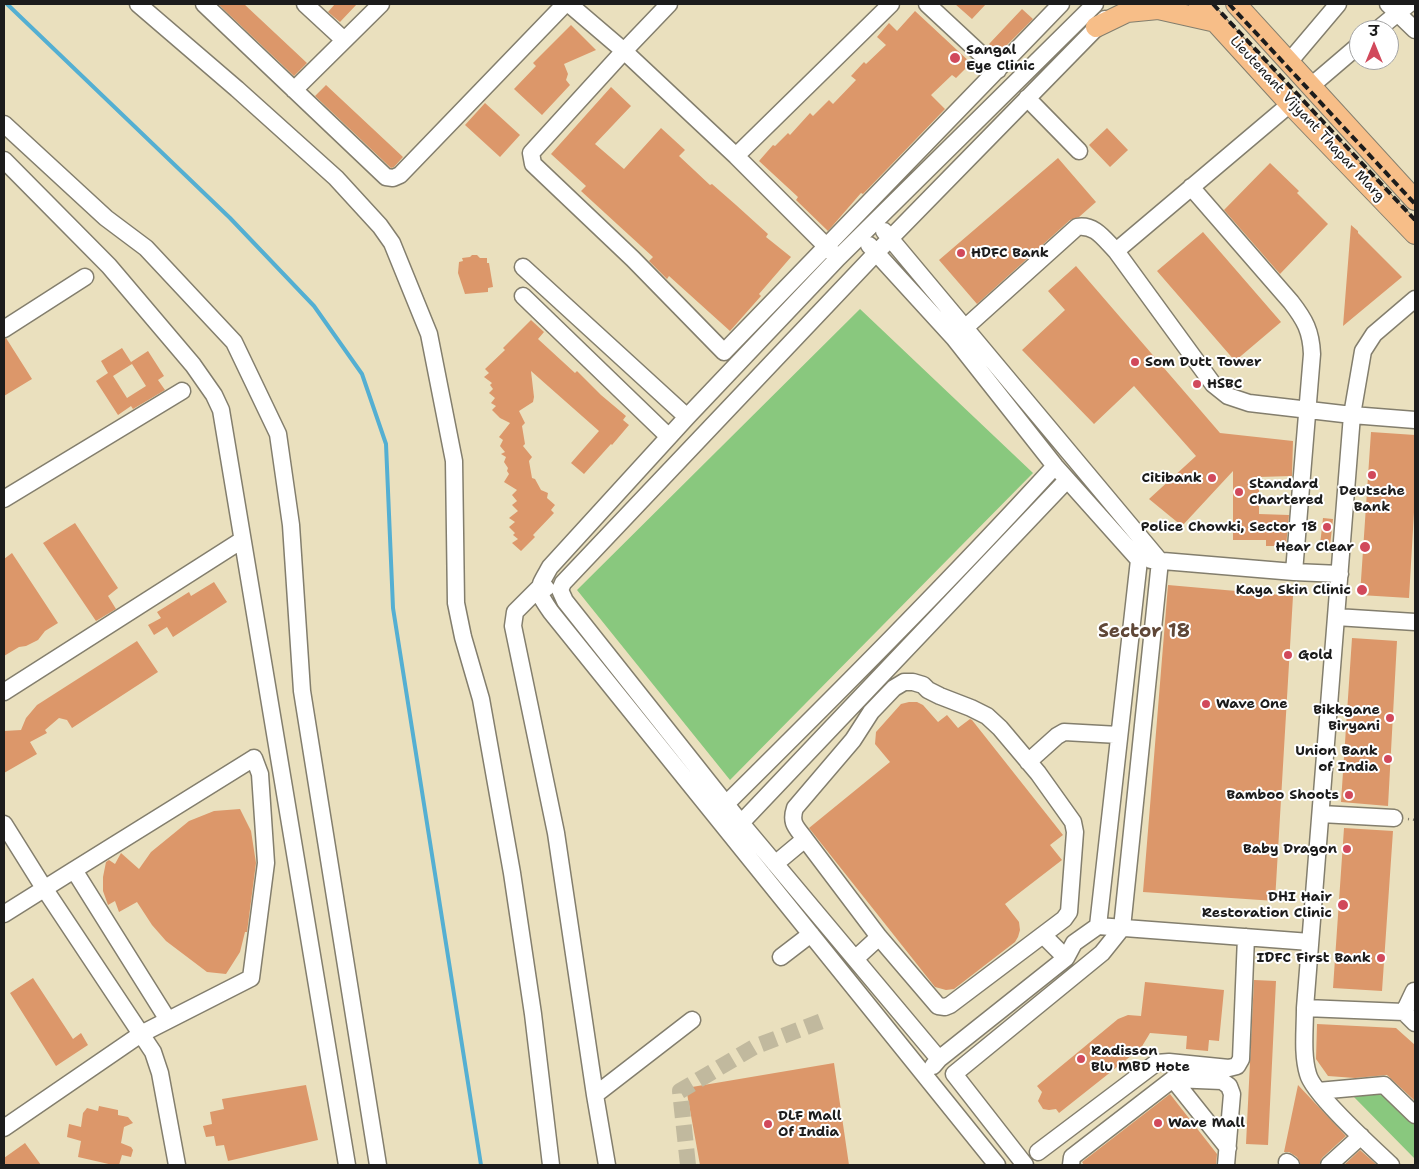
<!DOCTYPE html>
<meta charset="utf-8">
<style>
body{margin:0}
#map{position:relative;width:1419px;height:1169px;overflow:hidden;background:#eae0be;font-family:"Shantell Sans","Playpen Sans Deva",sans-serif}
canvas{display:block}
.frame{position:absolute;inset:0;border:5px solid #1c1c1c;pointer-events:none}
.north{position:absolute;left:1349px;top:20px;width:50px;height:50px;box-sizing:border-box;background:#fff;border:1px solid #a4a4a4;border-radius:50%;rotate:0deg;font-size:14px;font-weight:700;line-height:20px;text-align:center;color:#1c1c1c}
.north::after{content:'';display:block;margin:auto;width:18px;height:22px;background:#d1495b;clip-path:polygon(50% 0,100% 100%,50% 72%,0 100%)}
</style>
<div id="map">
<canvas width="1419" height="1169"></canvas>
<div class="frame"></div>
<div class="north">उ</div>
</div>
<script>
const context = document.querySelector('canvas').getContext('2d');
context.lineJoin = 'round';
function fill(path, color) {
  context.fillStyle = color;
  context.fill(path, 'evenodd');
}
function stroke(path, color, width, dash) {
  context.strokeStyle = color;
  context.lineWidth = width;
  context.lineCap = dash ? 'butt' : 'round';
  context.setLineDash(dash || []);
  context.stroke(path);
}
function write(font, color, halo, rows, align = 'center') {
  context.font = font + ' "Shantell Sans",sans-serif';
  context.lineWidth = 4;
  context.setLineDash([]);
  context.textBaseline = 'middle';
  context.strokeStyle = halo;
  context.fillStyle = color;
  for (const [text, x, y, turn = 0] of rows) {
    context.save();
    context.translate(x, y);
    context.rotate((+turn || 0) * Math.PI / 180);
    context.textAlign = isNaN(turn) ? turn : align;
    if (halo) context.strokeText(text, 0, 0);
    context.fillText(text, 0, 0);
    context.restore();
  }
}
const green = new Path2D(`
 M860,309L1033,473L730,780L577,590Z
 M1381,1091L1415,1124V1159L1353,1096Z`);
const stream = new Path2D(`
 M7,4L230,218L314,306L362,374L386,444L393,608L481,1165`);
const building = new Path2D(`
 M218,4H244L307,63L294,76Z
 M335,4H357L340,22L328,12Z
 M955,4H986L972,19Z
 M1022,9L1033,19L999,53L989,44Z
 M915,11L971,63L956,78L952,75L931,95L945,109L863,194L861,193L828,231L796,200L798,197L759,161L773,145L775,146L788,133L790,135L810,113L813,116L829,100L833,104L856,80L851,76L864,62L866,64L886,45L877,37L889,23L897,31Z
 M571,25L596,50L564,64L568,74L566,80L570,85L542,115L514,89L536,66L533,63Z
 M326,85L403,157L394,167L391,168L315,96Z
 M611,87L631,106L595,144L624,169L661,128L685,150L679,156L710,185L712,184L736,205L768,234L766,237L791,257L759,294L761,296L730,331L669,276L667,279L649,261L653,257L581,191L586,186L551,154Z
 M485,103L520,135L500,157L465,125Z
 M1107,128L1128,150L1110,167L1089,145Z
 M1058,158L1096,202L1079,217L1070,220L977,304L939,260Z
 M1270,163L1299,191L1297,193L1328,224L1280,274L1224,210Z
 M1351,225L1358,231V233L1402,277L1343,326Z
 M1203,232L1281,322L1235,361L1157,271Z
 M472,255H477L480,258H487V263H489L493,287L488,288V292L465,294L458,273L459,262L463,261L462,258L470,257Z
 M1076,266L1220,433L1293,441L1292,476L1259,477V514L1289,515L1286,546H1266V540H1233V471L1182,526L1149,499L1196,456L1134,386L1094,424L1022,350L1065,310L1048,291Z
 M531,320L544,332L538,339L575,373L577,371L601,395L626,416L623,420L629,425L612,445L611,444L584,474L571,463L599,431L531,371L534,397L533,402L519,411L525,423L522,426L525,444L523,446L532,457L529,461L532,478L535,479L541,490L548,493L547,498L555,505L551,510L554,513L533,535L535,537L521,551L512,543L518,539L513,535L515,533L509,527L515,522L509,518L518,511L512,505L517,501L512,495L517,490L504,482L509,474L507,471L508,468L504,462L506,457L501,454L505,452L500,446L503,440L499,437L510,423L500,418L492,410L496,406L491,403L495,398L489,393L493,389L490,385L492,383L484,377L489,373L485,369L505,350L503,348Z
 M6,338L32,379L4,396V339Z
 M122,348L131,362L148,351L164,376L158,380L165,390L133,409L131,406L118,415L96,381L108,373L101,361ZM132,364L146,386L127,398L113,376Z
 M1371,432L1415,435V495L1409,598L1360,595Z
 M1323,518L1333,519L1330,546L1320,545Z
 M75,523L118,588L108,596L116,609L96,621L43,543Z
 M12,553L58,623L45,631L38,640L26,646L19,647L4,656V559Z
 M214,582L227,602L173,637L167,627L154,635L148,625L161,618L157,612L189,592L191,596Z
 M1168,585L1293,596L1275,901L1143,892Z
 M1352,638L1397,641L1388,806L1341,802Z
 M137,641L158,672L72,728L67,720L59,718L45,730L47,733L30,742L37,754L4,773V731L21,730L26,718L37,705Z
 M909,702H917L923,705L938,722L947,715L958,728L970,719L972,720L1063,835L1050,845L1062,860L1005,904L1019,922L1020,930L1018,937L1015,942L954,989L946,990L935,987L809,828L890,762L875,744L876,732L901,704Z
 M240,809L251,831L256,863L247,932H245L240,952L226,974L207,972L166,941L152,925L137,902L119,912L115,901L108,905L103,891V877L106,862L109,860L115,864L121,853L139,869L151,852L189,821L214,811Z
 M1344,828L1393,831L1382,991L1333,988Z
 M33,978L73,1039L81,1033L88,1045L56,1066L10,993Z
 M1254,980L1276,981L1268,1145L1246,1144Z
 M1145,982L1224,990L1219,1041L1209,1040L1208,1051L1186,1049L1187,1036L1150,1033L1141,1048L1059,1113L1056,1109L1049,1110L1043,1109L1038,1101L1042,1092L1037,1086L1118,1019L1128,1015L1141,1016Z
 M1317,1024L1396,1028L1415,1045V1101L1387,1075L1355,1078L1328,1076L1316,1059Z
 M834,1063L849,1165H700L686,1088Z
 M306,1085L318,1140L228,1161L224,1145L216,1146L214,1136L206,1137L203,1126L212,1124L210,1112L224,1109L222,1099Z
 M1298,1085L1346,1136L1322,1158L1319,1165H1301L1297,1157L1289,1152H1284Z
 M1170,1094L1217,1154L1216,1165H1084L1082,1162Z
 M99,1106L118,1110V1115L128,1117L133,1123L124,1127L121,1143L131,1147L133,1150L131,1157L122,1155L119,1165H113L78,1157L81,1141L67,1137L69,1124L81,1127L83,1113L87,1108L98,1111Z
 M25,1143L41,1165H4V1158Z
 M1360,1150L1377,1165H1344Z`);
const minorTunnel = new Path2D(`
 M688,1165L680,1091L754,1047L822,1021`);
const path = new Path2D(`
 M1408,819L1415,820`);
const minor = new Path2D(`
 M138,4L237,89L336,178L380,226L392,243L429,334L454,461L456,603L463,637L481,699L512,873L533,1014L551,1165
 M204,4L386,177L393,178L400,175L565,4
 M305,4L344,40
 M569,4L624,51L736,156L835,255
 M669,4L624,51L531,153L533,164L633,259L724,352L1061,4
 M927,4L998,70
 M1388,4L1415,30
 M1377,30L1409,4
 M1289,62L1338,4
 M1311,86L1359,45
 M294,90L381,4
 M1027,98L1079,151
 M1290,104L1116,251L1213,384L1228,396L1249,403L1352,415L1415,420
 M4,124L106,218L146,248L234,342L278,434L291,525L302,691L378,1165
 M736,156L891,4
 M4,160L109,266L193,365L214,395L221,410L347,1165
 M1191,187L1291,302C1305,320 1311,331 1312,354L1294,572
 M884,231L1160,561L1122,928L1102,953L954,1074L1025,1165
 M869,245L954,338L1055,466L1139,560L1098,926
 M523,267L687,417
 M523,296L669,437
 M4,329L85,277
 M957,335L1077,227C1095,224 1104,239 1116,251
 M4,499L182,391
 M1151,560L1294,572L1340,574
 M546,588H539L515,612L513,626L556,833L595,1095L607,1165
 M1336,617L1415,622
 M4,692L242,540
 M1028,762L1057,736L1064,732L1119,735
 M726,804C838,693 949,582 1055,466
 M1321,814L1394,818
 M741,823L1067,480
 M4,824L44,888L153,1052L160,1073L177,1165
 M775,864L805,839C796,827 790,823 795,808L853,740L871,712L894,688L904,682H913L923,685L928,690L940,696L971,708L987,716L1000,728L1038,773L1073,822L1075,832L1069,912L1064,919L950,1005L945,1007L938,1006L879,937L805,839
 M4,914L74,870
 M1043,935L1066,958
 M781,957L811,934
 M855,959L879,937
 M1305,1008L1404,1012L1415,1023
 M1404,1012L1414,991
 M939,1059L741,823L565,601L560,590L563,583L877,252L1105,19
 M933,1066L939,1059L1066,958L1074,943L1098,926L1310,942
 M1173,1079L1228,1148
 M1318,1091L1384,1085L1415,1115
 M595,1095L692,1020
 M4,1128L141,1034L251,978L266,863L260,774L254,758L74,870L168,1020
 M1038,1152L1156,1063L1169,1062L1229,1068L1237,1066L1241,1059L1246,937
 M1287,1162L1291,1165
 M997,1165L551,612C535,589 537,590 550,567L687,417L838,258L1095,4
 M1071,1165L1072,1157L1173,1079L1222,1081L1229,1086L1232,1094L1226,1165
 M1329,1165L1361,1136
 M1391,1165C1373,1148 1313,1094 1308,1074C1302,1054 1305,1030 1305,1008L1352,415L1363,351L1374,334L1415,299`);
const major = new Path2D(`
 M1199,4L1290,104L1415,234
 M1236,4L1415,200
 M1096,27L1127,12L1158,9L1216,22`);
const rail = new Path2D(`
 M1213,4L1415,220
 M1229,4L1415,204`);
const markers = [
 [955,58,6,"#d1495b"],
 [961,253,5,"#d1495b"],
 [1135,362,5,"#d1495b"],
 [1197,384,5,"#d1495b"],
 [1372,475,5,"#d1495b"],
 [1212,478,5,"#d1495b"],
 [1239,492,5,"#d1495b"],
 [1327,527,5,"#d1495b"],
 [1365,547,6,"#d1495b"],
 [1362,590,6,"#d1495b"],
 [1288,655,5,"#d1495b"],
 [1206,704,5,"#d1495b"],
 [1390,718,5,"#d1495b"],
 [1388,759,5,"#d1495b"],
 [1349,795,5,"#d1495b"],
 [1347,849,5,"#d1495b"],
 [1343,905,6,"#d1495b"],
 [1381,958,5,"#d1495b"],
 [1081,1059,5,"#d1495b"],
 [1158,1123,5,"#d1495b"],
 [768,1124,5,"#d1495b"]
];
const poiNames = [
 ["Sangal",966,50],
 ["Eye Clinic",966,66],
 ["HDFC Bank",971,253],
 ["Som Dutt Tower",1145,362],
 ["HSBC",1207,384],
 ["Citibank",1202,478,"right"],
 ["Standard",1249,484],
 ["Chartered",1249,500],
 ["Deutsche",1372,491,"center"],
 ["Bank",1372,507,"center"],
 ["Police Chowki, Sector 18",1317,527,"right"],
 ["Hear Clear",1354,547,"right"],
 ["Kaya Skin Clinic",1351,590,"right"],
 ["Gold",1298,655],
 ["Wave One",1216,704],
 ["Bikkgane",1380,710,"right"],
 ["Biryani",1380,726,"right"],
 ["Union Bank",1378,751,"right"],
 ["of India",1378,767,"right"],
 ["Bamboo Shoots",1339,795,"right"],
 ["Baby Dragon",1337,849,"right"],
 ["DHI Hair",1332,897,"right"],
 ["Restoration Clinic",1332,913,"right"],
 ["IDFC First Bank",1371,958,"right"],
 ["Radisson",1091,1051],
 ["Blu MBD Hote",1091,1067],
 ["DLF Mall",778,1116],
 ["Of India",778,1132],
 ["Wave Mall",1168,1123]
];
const streetNames = [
 ["Lieutenant Vijyant Thapar Marg",1307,119,47]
];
const districtNames = [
 ["Sector 18",1144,632]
];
fill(green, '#89c87e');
stroke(stream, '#54afd2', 4);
fill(building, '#dc976a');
stroke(minorTunnel, '#c1b99e', 16, [16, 8]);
stroke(minor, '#837e6d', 19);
stroke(major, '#837e6d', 22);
stroke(path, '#837e6d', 2.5, [1, 4]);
stroke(minor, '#fff', 16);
stroke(major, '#f7be88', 20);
stroke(rail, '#1c1c1c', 4, [8, 4]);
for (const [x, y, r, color] of markers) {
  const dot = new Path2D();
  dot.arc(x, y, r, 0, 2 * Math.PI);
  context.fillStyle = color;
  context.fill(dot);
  stroke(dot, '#fff', 2);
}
write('bold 14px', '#1c1c1c', '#fff', poiNames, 'left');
write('14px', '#1c1c1c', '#fff', streetNames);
write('bold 19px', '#5f4737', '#fff', districtNames);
</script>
